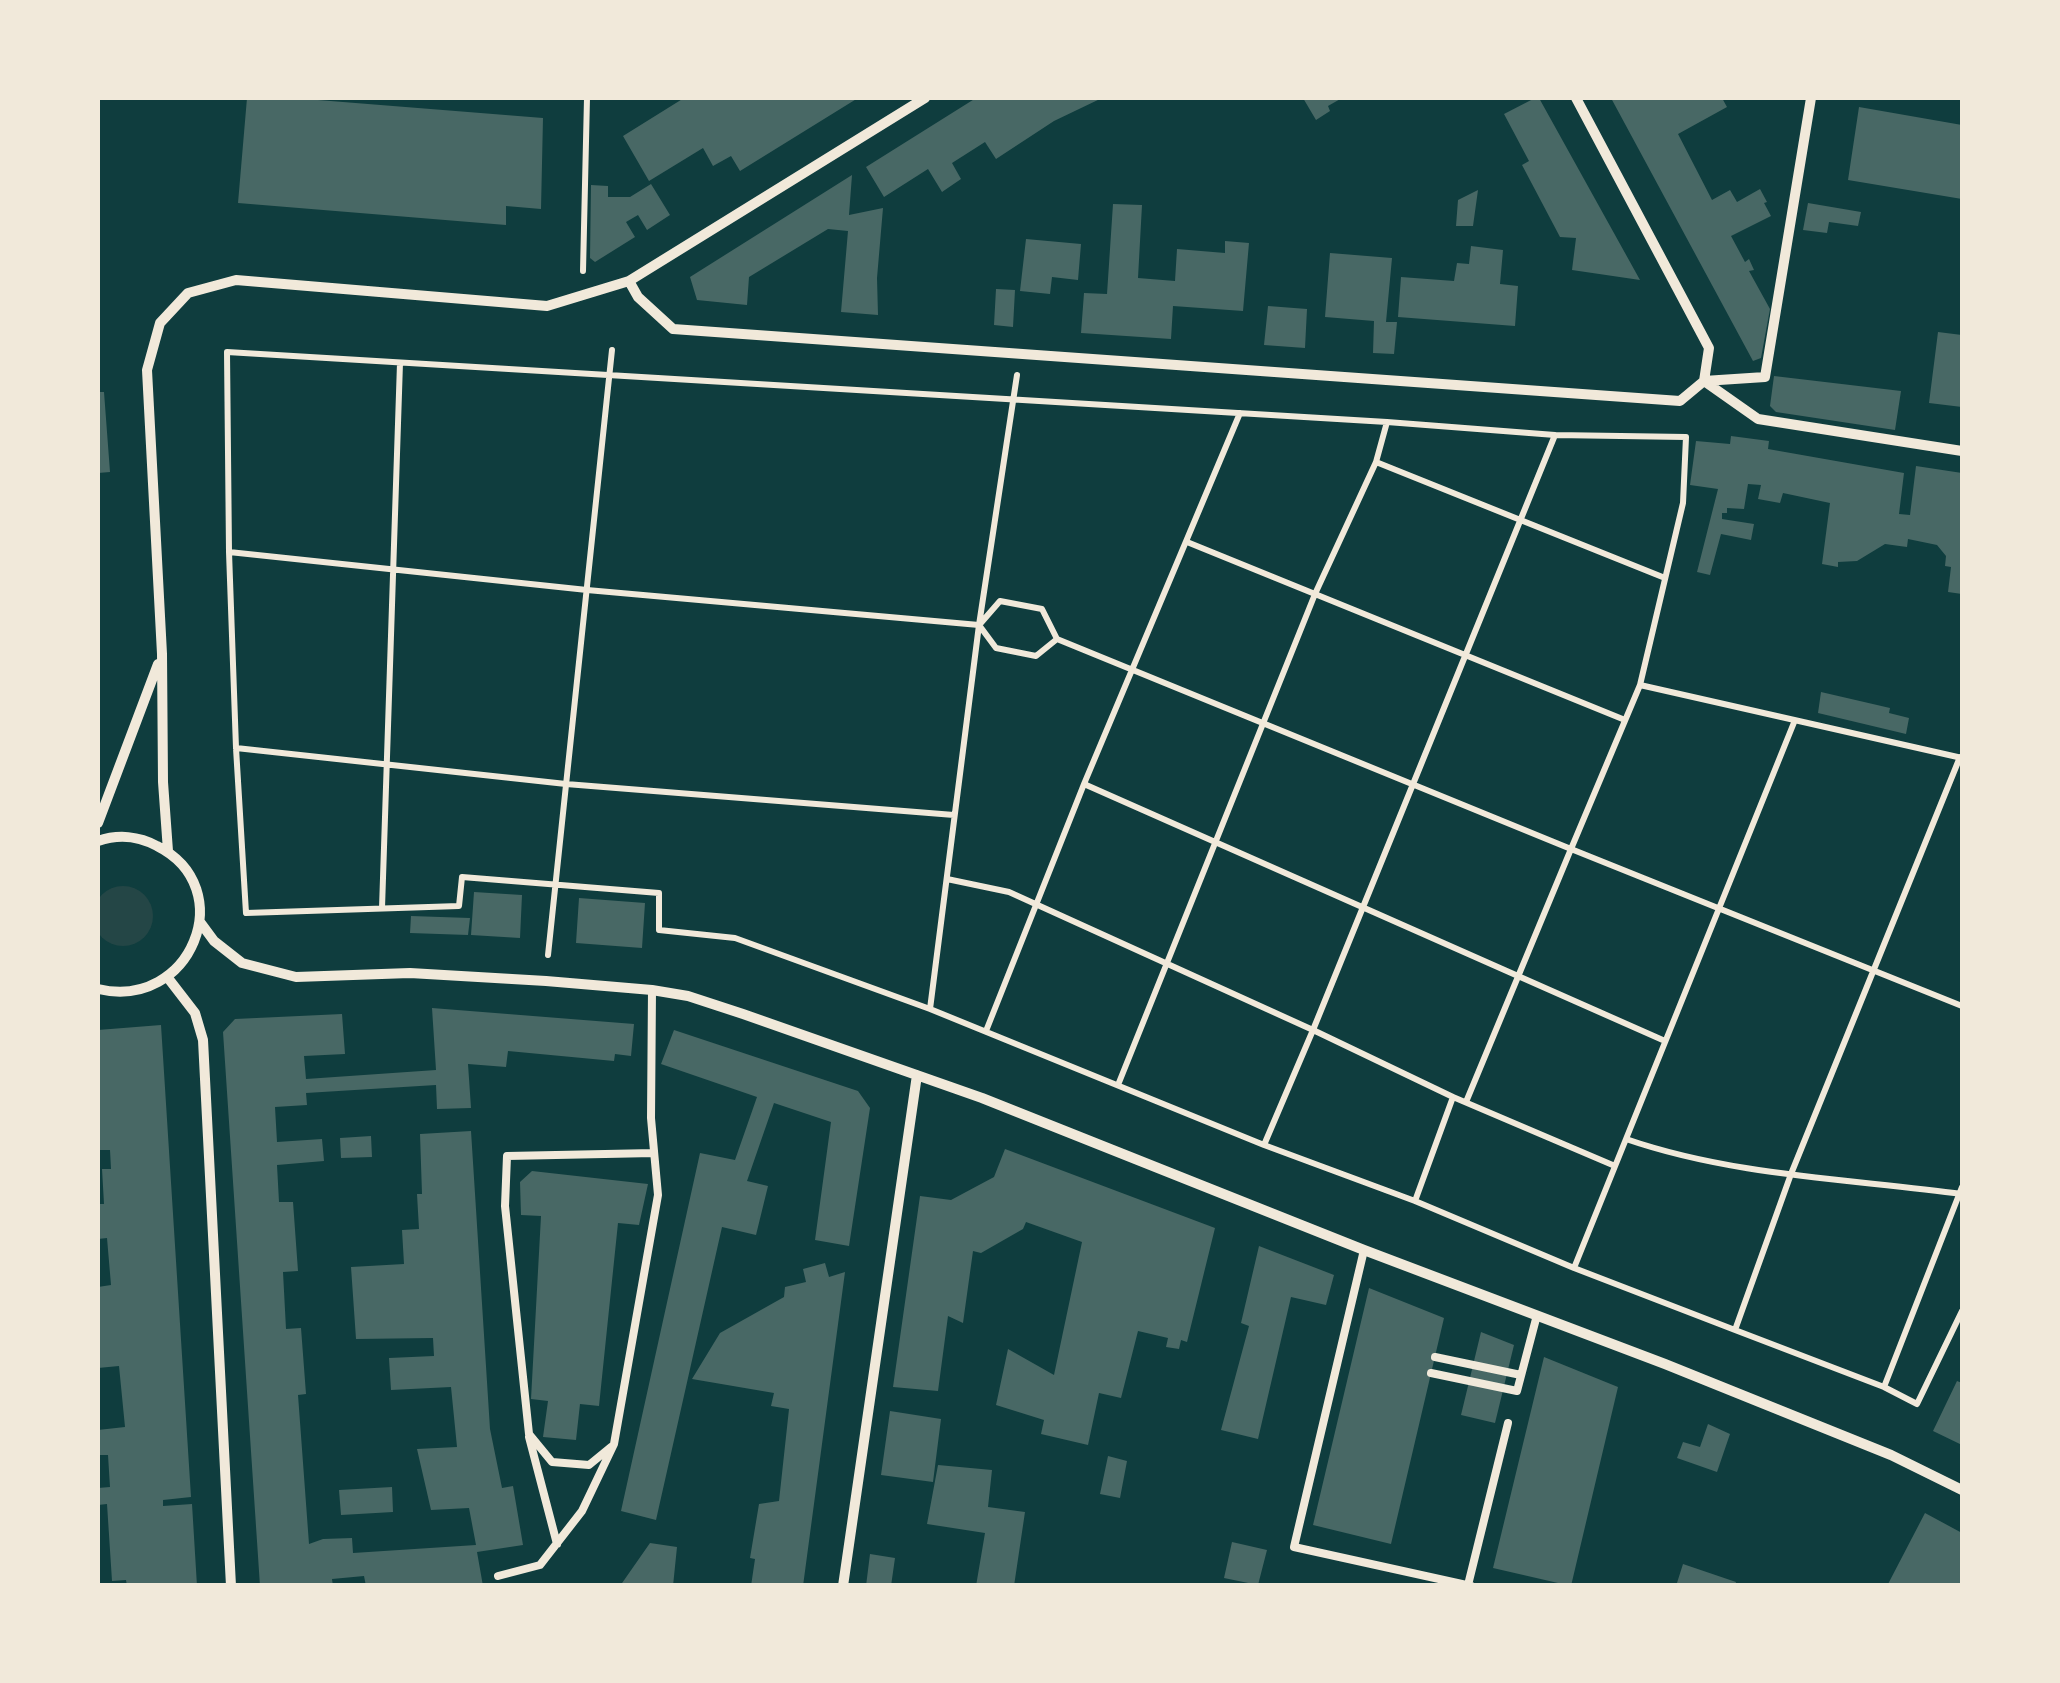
<!DOCTYPE html>
<style>
body{margin:0}
#map{position:relative;width:2060px;height:1683px;overflow:hidden;background:#0f3d3e;font-family:"Exo 2",sans-serif}
canvas{display:block}
.frame{position:absolute;inset:0;border:100px solid #f1e9da;pointer-events:none}
</style>
<div id="map">
<canvas width="2060" height="1683"></canvas>
<div class="frame"></div>
</div>
<script>
const context = document.querySelector('canvas').getContext('2d');
context.lineJoin = 'round';
function fill(path, color) {
  context.fillStyle = color;
  context.fill(path, 'evenodd');
}
function stroke(path, color, width, dash) {
  context.strokeStyle = color;
  context.lineWidth = width;
  context.lineCap = dash ? 'butt' : 'round';
  context.setLineDash(dash || []);
  context.stroke(path);
}
const green = new Path2D(`
 M93 916a30 30 0 1 1 60 0a30 30 0 1 1-60 0Z`);
const building = new Path2D(`
 M247,98H293L543,118L541,209L506,206V225L238,203Z
 M684,98H858L740,171L731,156L713,166L703,148L649,181L623,136Z
 M976,98H1102L1054,121L996,159L985,142L952,163L961,179L942,192L928,169L884,197L866,167Z
 M1303,98H1342L1328,106L1330,111L1316,120Z
 M1535,98H1539L1640,280L1572,270L1576,238L1560,237L1522,165L1529,161L1504,114Z
 M1611,98H1722L1727,107L1678,134L1712,200L1730,190L1737,202L1760,189L1767,202L1764,203L1771,216L1731,236L1745,262L1749,259L1754,270L1749,271L1770,309L1761,358L1753,361Z
 M1859,107L1962,125V199L1848,180Z
 M852,175L849,215L883,208L877,278L878,315L841,312L848,231L828,229L749,277L747,305L697,300L690,277Z
 M651,184L670,215L647,230L638,215L626,222L635,237L595,262L590,258L591,185L608,186V197H630Z
 M1478,190L1473,226H1456L1458,200Z
 M1808,203L1861,212L1858,226L1829,222L1827,233L1803,230Z
 M1113,204L1142,205L1138,278L1175,281L1177,249L1225,253V241L1249,243L1243,311L1173,306L1171,339L1081,333L1084,293L1107,294Z
 M1026,239L1081,244L1078,280L1052,277L1050,294L1020,291Z
 M1471,246L1503,250L1500,284L1518,286L1515,326L1398,317L1401,277L1454,281L1457,263L1469,264Z
 M1330,253L1392,258L1386,322H1397L1394,354L1373,353L1374,321L1325,317Z
 M996,289L1015,290L1013,327L994,325Z
 M1268,306L1307,309L1305,348L1264,345Z
 M1938,332L1962,335V407L1929,403Z
 M1774,376L1901,391L1895,430L1776,412L1770,406Z
 M98,392H104L110,472L98,473Z
 M1731,436L1769,441L1768,449L1904,473L1899,514L1910,515L1916,466L1962,473V594L1948,592L1951,567L1945,566L1946,556L1937,545L1908,539L1907,547L1885,544L1857,561L1838,562V567L1822,564L1830,503L1783,493L1780,503L1758,499L1761,485L1748,484L1744,509L1727,508V513H1722V519L1754,524L1751,540L1721,534L1710,575L1697,572L1718,489L1690,485L1696,441L1730,444Z
 M1821,692L1890,708L1889,713L1909,718L1906,734L1818,713Z
 M474,892L522,895L520,938L471,935Z
 M579,898L645,903L642,948L576,943Z
 M411,916L470,918L468,935L410,933Z
 M432,1008L634,1024L631,1056L615,1054L614,1061L508,1051L506,1067L468,1064L471,1108L437,1109L436,1085L306,1093L307,1105L275,1107L277,1142L322,1139L324,1161L277,1165L279,1202H293L298,1271L283,1272L286,1329L301,1328L306,1394L298,1395L309,1544L323,1539L352,1538L353,1553L476,1545L469,1508L431,1510L417,1449L457,1447L451,1387L391,1390L389,1358L434,1356L433,1338L356,1339L351,1267L404,1264L402,1230L419,1229L417,1194H422L420,1134L471,1131L490,1429L502,1488L513,1486L523,1545L477,1552L483,1586H366L364,1576L332,1579L333,1586H260L223,1032L235,1019L342,1014L345,1054L304,1056L306,1079L436,1070Z
 M161,1025L191,1497L163,1500V1506L192,1504L197,1586H127L126,1580L112,1581L107,1504L98,1505V1488L110,1487L108,1455H98V1430L125,1427L119,1366L98,1368V1287L111,1285L107,1238L98,1239V1204H104L102,1169H111L110,1150H98V1030Z
 M674,1030L858,1091L870,1108L849,1246L815,1240L831,1122L774,1103L747,1181L768,1186L756,1235L722,1227L656,1520L621,1511L700,1153L735,1160L757,1097L661,1064Z
 M371,1136L372,1157L341,1158L340,1138Z
 M1005,1149L1215,1228L1187,1342L1181,1340L1179,1349L1166,1347L1168,1338L1138,1331L1121,1398L1099,1393L1088,1445L1041,1434L1044,1420L996,1405L1008,1349L1054,1375L1082,1242L1026,1222L1023,1229L981,1253L973,1251L963,1323L948,1316L938,1391L893,1387L920,1196L951,1200L994,1177Z
 M532,1171L648,1184L639,1225L618,1223L599,1406L580,1404L576,1440L543,1437L548,1401L531,1399L541,1216L521,1215L520,1182Z
 M1259,1246L1334,1275L1326,1305L1291,1297L1258,1439L1221,1430L1249,1326L1241,1323Z
 M825,1263L829,1277L845,1272L803,1586H751L755,1559L750,1558L759,1504L779,1501L789,1409L771,1406L774,1393L692,1379L720,1333L784,1297L785,1287L806,1282L803,1269Z
 M1369,1288L1444,1318L1391,1544L1313,1525Z
 M1481,1332L1514,1345L1495,1423L1461,1415Z
 M1544,1357L1618,1387L1571,1586L1493,1568Z
 M1957,1381L1962,1383V1445L1933,1431Z
 M890,1411L941,1419L933,1482L881,1475Z
 M1708,1424L1730,1434L1717,1472L1677,1458L1683,1442L1700,1447Z
 M1108,1456L1127,1461L1120,1498L1100,1494Z
 M938,1465L992,1470L988,1507L1025,1512L1014,1586H976L985,1533L927,1524Z
 M392,1487L393,1512L341,1515L339,1490Z
 M1925,1513L1962,1533V1586H1887Z
 M1232,1542L1267,1550L1258,1585L1224,1578Z
 M650,1543L677,1547L673,1586H620Z
 M870,1554L895,1558L891,1586H866Z
 M1683,1564L1736,1582L1735,1586H1676Z`);
const path = new Path2D(`
 M583,271L587,98
 M1017,375L979,625L996,648L1036,656L1057,639L1571,849L1466,1102
 M1555,435L1387,422L1376,462L1665,578
 M1187,542L1625,720
 M229,552L587,590L979,625L930,1009L735,938L659,930V893L462,877L459,906L246,913L236,748Z
 M229,552L227,352L1387,422
 M980,624L1000,601L1042,609L1057,639
 M1795,720L1626,1139C1733,1176 1851,1179 1962,1194
 M236,748L566,784L954,815
 M1962,758L1640,685L1571,849L1962,1006
 M1084,784L1665,1041
 M947,879L1009,892L1313,1030L1555,435L1686,437L1683,503L1640,685
 M382,908L400,363
 M548,955L612,350
 M930,1009L1264,1145
 M986,1031L1084,784L1240,413
 M1118,1085L1315,594L1376,462
 M1626,1139L1574,1268L1735,1330
 M1962,1187L1884,1387L1917,1404L1962,1311
 M1415,1201L1264,1145L1313,1030L1453,1097
 M1574,1268L1415,1201L1453,1097L1615,1166
 M1884,1387L1735,1330L1791,1174L1960,757`);
const service = new Path2D(`
 M1364,1250L1294,1547L1471,1586
 M1435,1357L1521,1375
 M1431,1373L1517,1391L1537,1315
 M529,1437L557,1544
 M611,1447L589,1465L552,1462L529,1434L505,1206L507,1156L654,1153
 M498,1576L540,1565L582,1511L614,1444L658,1195L651,1118L652,990
 M1468,1585L1508,1423`);
const minor = new Path2D(`
 M1576,98L1709,348L1704,381
 M629,281L638,297L673,329L1680,401L1704,381
 M1704,381L1765,377L1811,98
 M1704,381L1758,419L1962,451
 M98,823L158,664
 M98,841C118,834 139,836 157,846C241,888 191,1011 98,989
 M168,851L163,782L162,654L147,370L160,323L188,293L236,280L547,306L629,281L925,98
 M200,922L214,941L242,963L296,977L410,973L546,981L652,990L688,996L743,1014L982,1098L1364,1250L1665,1364L1891,1455L1962,1490
 M168,978L195,1013L203,1040L231,1586
 M843,1586L917,1075`);
fill(green, '#244646');
fill(building, '#486865');
stroke(path, '#f1e9da', 6);
stroke(service, '#f1e9da', 8);
stroke(minor, '#f1e9da', 10);
</script>
